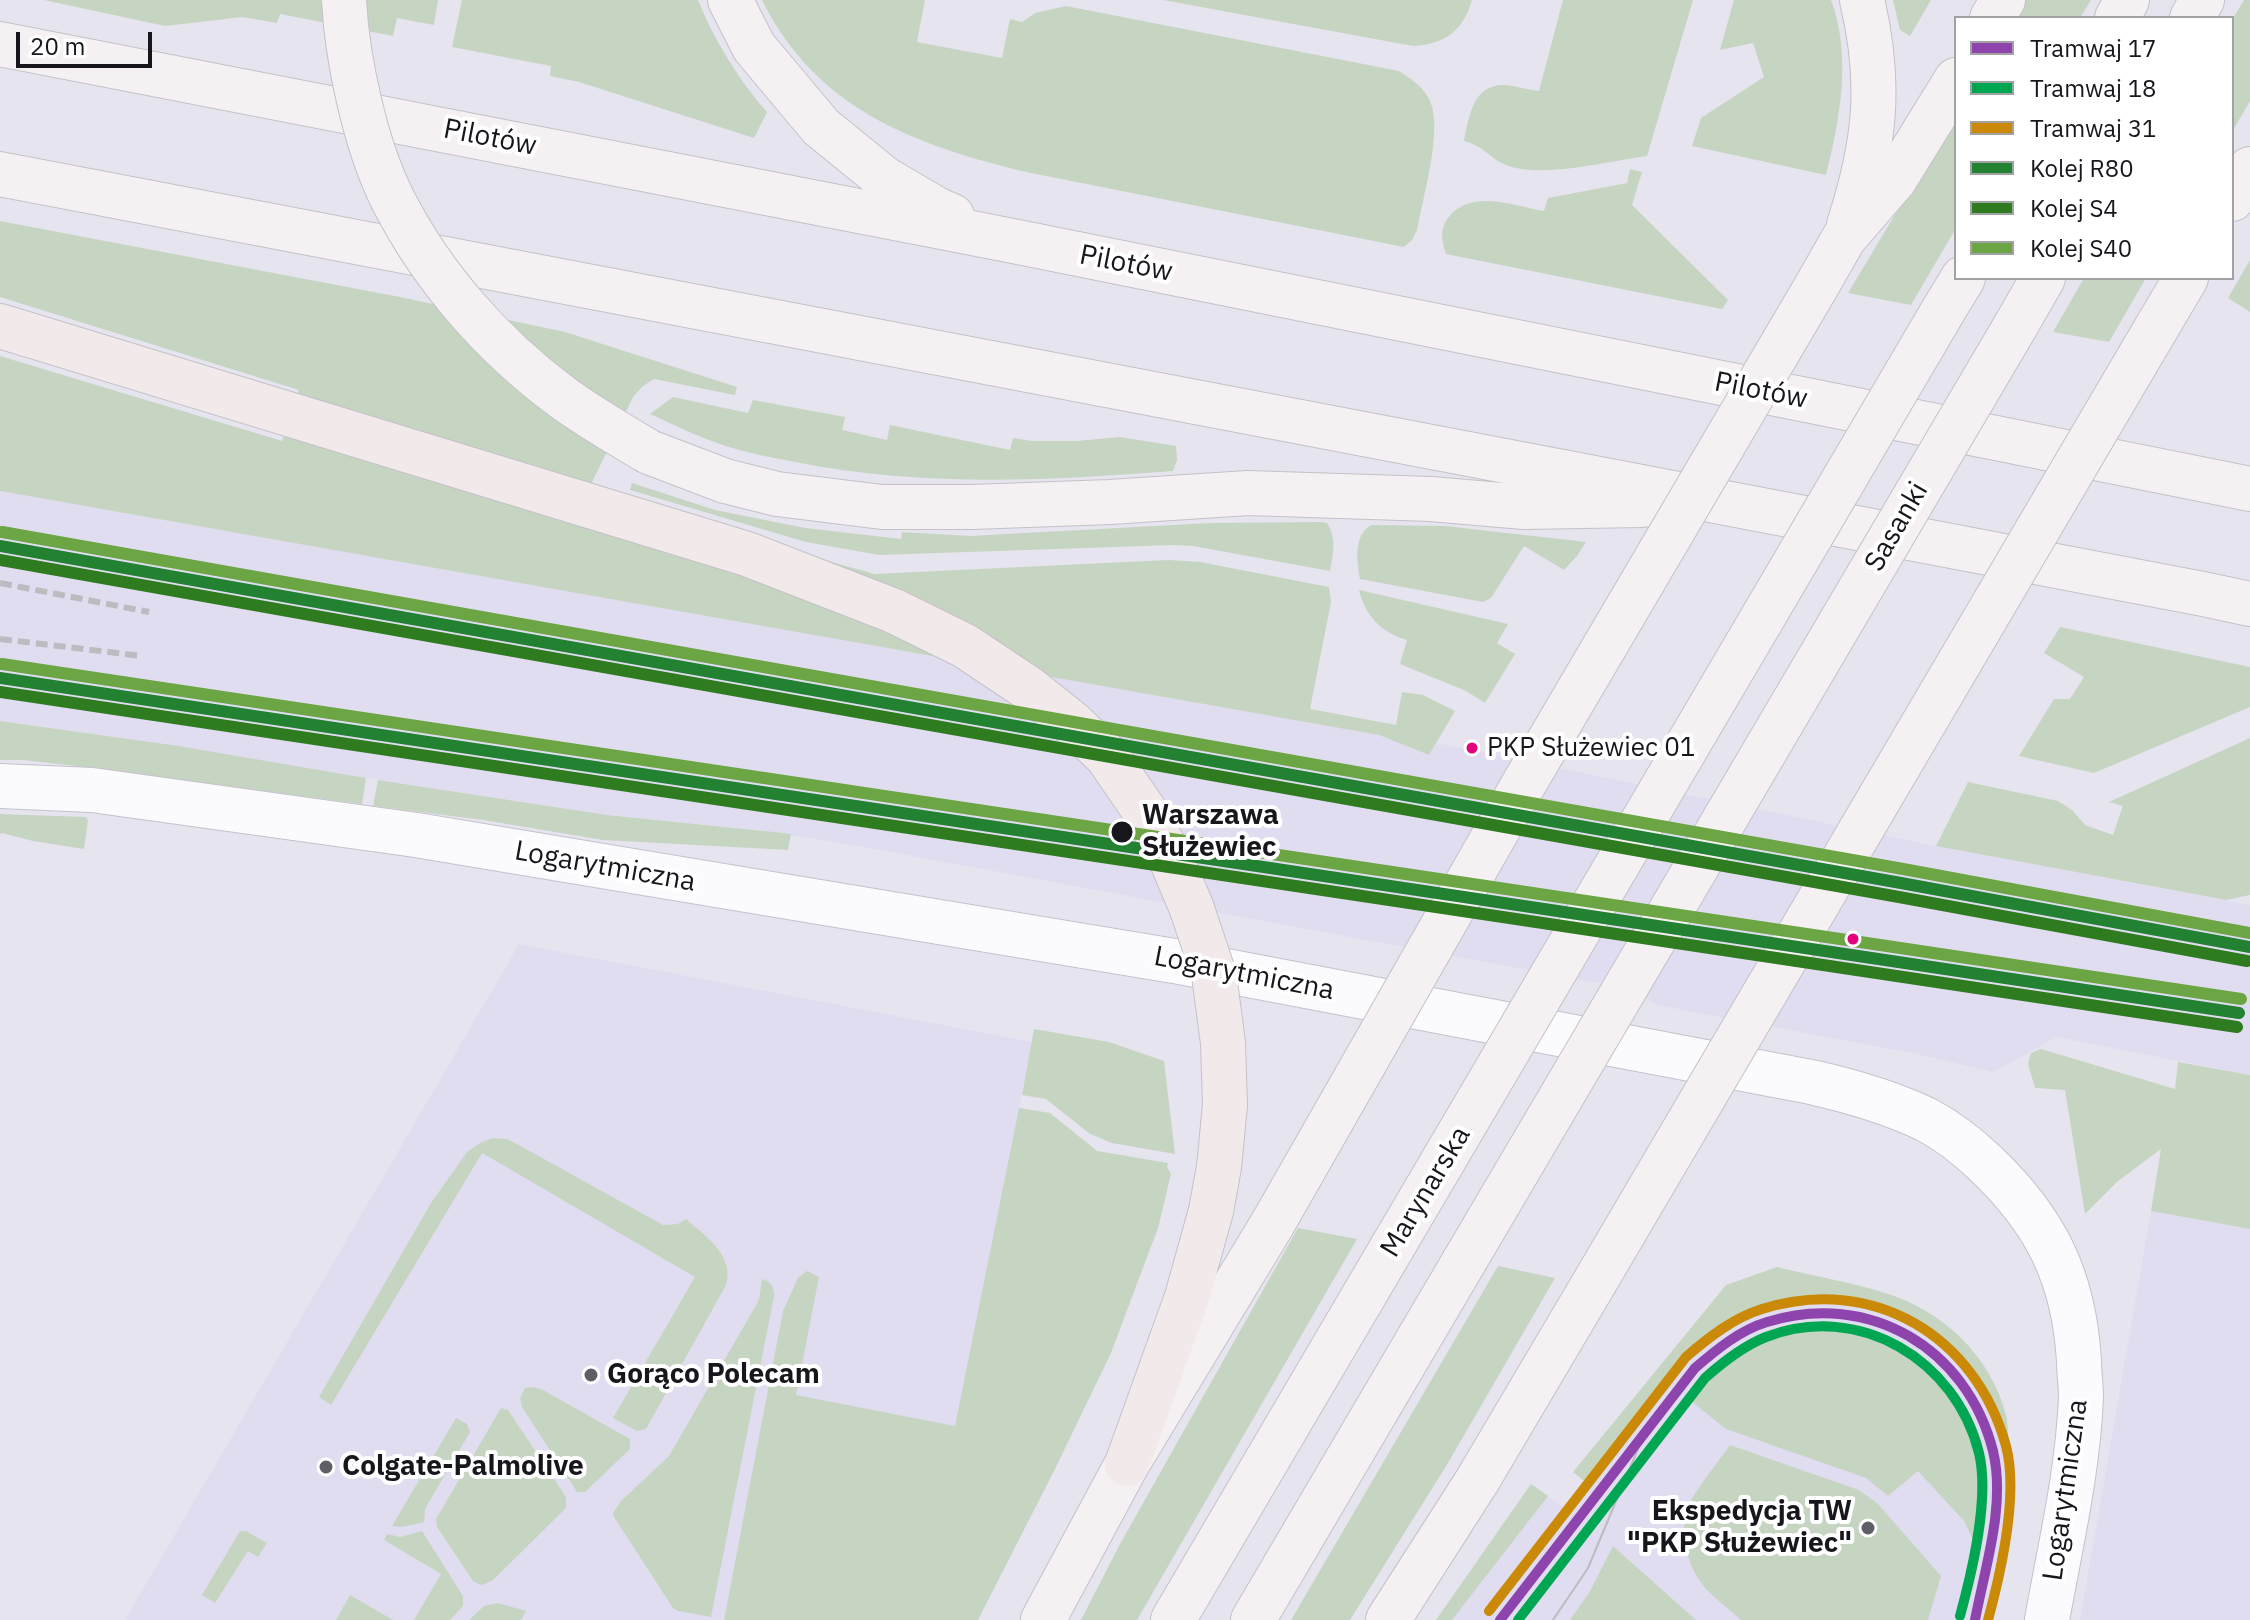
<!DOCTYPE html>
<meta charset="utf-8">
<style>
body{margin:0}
#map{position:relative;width:2250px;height:1620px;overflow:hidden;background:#e6e4ef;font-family:"IBM Plex Sans",sans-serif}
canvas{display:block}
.legend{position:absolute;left:1954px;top:16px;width:280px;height:264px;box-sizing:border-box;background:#fff;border:2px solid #a2a2a5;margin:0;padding:10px 14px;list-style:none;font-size:24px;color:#17161d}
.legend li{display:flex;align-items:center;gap:16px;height:40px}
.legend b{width:40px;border:2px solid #a2a2a5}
.scale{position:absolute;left:16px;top:32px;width:136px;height:36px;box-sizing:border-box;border:4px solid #17161d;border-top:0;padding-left:10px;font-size:24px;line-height:28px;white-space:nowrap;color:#17161d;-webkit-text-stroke:6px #fff;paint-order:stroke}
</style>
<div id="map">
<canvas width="2250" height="1620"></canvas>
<ul class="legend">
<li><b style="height:10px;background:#8e44ad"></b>Tramwaj 17</li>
<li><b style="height:10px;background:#00a651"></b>Tramwaj 18</li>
<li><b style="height:10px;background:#ca8906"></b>Tramwaj 31</li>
<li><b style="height:10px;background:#238132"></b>Kolej R80</li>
<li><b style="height:10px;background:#2f7b20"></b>Kolej S4</li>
<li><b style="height:10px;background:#6ca544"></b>Kolej S40</li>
</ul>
<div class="scale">20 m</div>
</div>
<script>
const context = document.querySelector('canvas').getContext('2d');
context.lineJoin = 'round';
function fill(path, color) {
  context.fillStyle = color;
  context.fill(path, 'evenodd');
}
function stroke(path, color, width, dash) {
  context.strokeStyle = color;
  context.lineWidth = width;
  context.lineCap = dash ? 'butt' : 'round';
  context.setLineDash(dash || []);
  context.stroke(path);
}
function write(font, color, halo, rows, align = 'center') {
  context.font = font + ' "IBM Plex Sans",sans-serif';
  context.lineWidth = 8;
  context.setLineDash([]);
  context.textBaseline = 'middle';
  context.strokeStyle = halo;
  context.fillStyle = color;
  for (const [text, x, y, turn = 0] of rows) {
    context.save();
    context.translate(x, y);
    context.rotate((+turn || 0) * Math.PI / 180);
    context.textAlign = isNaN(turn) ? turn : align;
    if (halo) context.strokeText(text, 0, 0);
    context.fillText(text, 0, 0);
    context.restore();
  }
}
const built = new Path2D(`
 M0,491L1379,735L1429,755L1437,743L1936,846L2250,905V1075L2057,1037L1993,1072L1917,1054L1657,1005L1632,989L847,844L760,830L607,815L366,778L179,746L0,721Z
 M519,944L1032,1042L956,1427L872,1620H125Z
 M2151,1211L2250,1229V1620H2080Z
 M1834,1295L1870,1301L1897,1310L1915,1320L1945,1341L1973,1368L1990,1400L2005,1437L2010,1485L2008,1513L1990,1620H1436L1531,1484L1570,1512L1588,1484L1677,1369L1720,1327L1751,1310L1792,1298Z`);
const green = new Path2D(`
 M44,0H438L434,25L397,18L393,36L280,14L277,23L242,17L165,26Z
 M462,0H698C714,40 739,80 767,112L754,138L579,82L550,76L551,66L452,47Z
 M762,0H925L917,42L1002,58L1010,19L1022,22L1035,13L1066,6L1399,71C1411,79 1424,87 1430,101C1443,130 1423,197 1417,230L1412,240L1404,247L1026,172C914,145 816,109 762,0Z
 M1163,0H1472C1463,31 1445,44 1413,46Z
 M1563,0H1693L1647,156C1609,161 1541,179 1506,165C1490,159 1486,147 1464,141C1469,116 1473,83 1506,85C1517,86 1528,90 1539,91Z
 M1734,0H1831C1852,56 1840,119 1826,175L1692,146L1701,118L1764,77L1753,43L1720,50Z
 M1893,0H1931L1910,36L1900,30Z
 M2023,0H2091L2080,18H2012Z
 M2244,0H2250V101L2232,132V20Z
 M1956,113V228L1911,305L1848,293Z
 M1630,169L1642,172L1632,205L1728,300L1722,309L1446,254C1442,241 1439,230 1448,218C1471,188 1513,206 1544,211L1548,198L1627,183Z
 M0,221L400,297L565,332L737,387L735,395L654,379L643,386L633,397L586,495L875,574L1168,560L1200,562L1329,587L1331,602L1310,709L1396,725L1402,692L1423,695L1455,711L1429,755L1379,735L0,491V356L282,441L299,390L0,297Z
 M2250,260V312L2228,298Z
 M2084,278H2146L2109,342L2053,332Z
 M673,397L748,413L753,400L845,417L842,430L887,440L890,425L1010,450L1013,438L1032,441H1077L1120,437L1176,446L1177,460L1173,471C1047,481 919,487 795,462C769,457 742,452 717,443C694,435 672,424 650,414Z
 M632,483L715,510L805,528L901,539L902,532L970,536L1210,523L1321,522L1327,523C1337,539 1333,554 1330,571L1193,546L1175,545L879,555L806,542L630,490Z
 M1371,525L1445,526L1586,542L1577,556L1564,570L1524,546L1491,598L1483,602L1360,579C1357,561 1353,536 1371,525Z
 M1359,590L1508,624L1497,643L1515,654L1485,703L1466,691L1400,664L1407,640C1382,633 1365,616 1359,590Z
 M2060,627L2250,667V707L2094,773L2019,756L2054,699H2070L2084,677L2044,653Z
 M0,721L179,746L366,778L362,804L76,766L23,760H0Z
 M2250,738V895L2226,900L1936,846L1968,782L2058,801L2072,810L2085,825L2113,835L2123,806L2109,802Z
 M378,780L607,815L784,833L791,834L788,850L603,840L483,820L373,806Z
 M0,814L86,817L88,820L84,849L33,841L2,833L0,834Z
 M1034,1029L1109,1042L1164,1061L1175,1154L1112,1143L1090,1134L1046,1099L1022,1095Z
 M2041,1049L2175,1089L2178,1062L2250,1075V1229L2151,1211L2161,1149L2118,1181L2085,1214L2065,1090L2035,1088L2028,1064L2031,1053Z
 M1019,1108L1050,1113L1097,1151L1168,1163L1167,1167L1171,1174L1158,1228L1111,1353L1055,1469L978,1620H724L783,1311L798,1278L807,1271L819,1277L796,1395L955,1426Z
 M493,1138L507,1139L517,1144L663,1225L678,1224L686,1219C705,1236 735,1255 726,1285L646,1429L637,1431L613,1418L695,1277L482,1153L331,1405L319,1397L431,1203L467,1152L480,1143Z
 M1298,1228L1357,1239L1137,1620H1081L1120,1544Z
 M1498,1266L1555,1278L1448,1463L1350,1620H1291Z
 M1777,1267C1813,1276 1850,1282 1885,1293C1942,1310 1991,1356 2006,1415C2009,1428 2008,1444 2008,1458C2004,1430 1991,1391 1973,1368C1962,1354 1946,1342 1932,1332C1920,1324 1909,1315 1896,1310C1840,1286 1772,1293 1721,1327C1695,1344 1675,1373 1655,1398C1633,1426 1610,1455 1588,1484L1573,1472L1726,1285Z
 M762,1279C771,1281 774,1287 774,1296L711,1617L678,1611L673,1608L614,1517L613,1513L621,1501L669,1456L759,1300Z
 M1830,1324C1854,1328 1879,1332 1902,1343C1950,1367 1985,1435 1982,1488C1982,1507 1978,1525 1975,1544L1964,1521L1918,1471L1888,1496L1866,1478L1726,1429L1686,1397C1701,1380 1715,1362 1734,1349C1760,1332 1800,1326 1830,1324Z
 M534,1387L543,1390L630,1439V1449L585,1492H577L522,1407L520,1398L525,1388Z
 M501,1408L508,1410L566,1497V1508L492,1581L481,1585L473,1581L437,1527L436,1519Z
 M456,1418L467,1424L470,1432L425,1509L424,1522L402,1527L392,1526Z
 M1730,1445L1859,1490L1878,1504L1941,1576L1928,1620H1741C1730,1610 1718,1601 1708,1591C1685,1567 1676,1526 1693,1497C1704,1479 1718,1462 1730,1445Z
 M1531,1484L1548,1496L1452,1620H1436Z
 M240,1531H246L267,1543L258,1557L248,1551L215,1603L202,1595Z
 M422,1531L463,1596V1606L450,1620H414L441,1574L384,1540L387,1534L400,1537Z
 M1613,1546L1696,1620H1570L1589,1593Z
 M350,1595L393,1620H336Z
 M498,1603L526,1611L521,1620H469L484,1606Z`);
const minor = new Path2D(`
 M0,786L92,790L416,835L1174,961L1811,1082C1851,1091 1890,1102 1927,1120C1948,1131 1968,1147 1985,1163C2046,1221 2074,1277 2079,1361C2079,1373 2081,1385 2081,1397C2078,1472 2060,1547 2047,1620`);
const major = new Path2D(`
 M730,0L754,47L821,127L885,179L938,210L952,216
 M1992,18L2003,0
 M2117,18L2127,0
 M2192,18L2202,0
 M0,44L1013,241L2250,489
 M0,174L2203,594L2250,604
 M2232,199L2250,169
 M1849,225C1875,144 1882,84 1862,0
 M1816,287L1844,238L1895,179L1956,80
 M1943,311L1963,278
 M2016,325L2043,278
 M2144,349L2186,278
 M649,452L725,481L777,494L882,507H972L1110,502L1248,493L1431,499L1524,507L1642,505
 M1043,1620L1127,1464L1273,1223
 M1173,1620L1393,1246
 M1253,1620L1465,1260
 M1388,1620L1477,1481L1593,1285`);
const highway = new Path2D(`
 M0,326L747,554L894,611L965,646L1028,688L1072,723L1107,756L1144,810L1171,859L1192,909
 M1127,1464L1187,1297L1211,1211`);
const tram = new Path2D(`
 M1553,1620L1588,1568L1640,1444L1666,1405`);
const rail = new Path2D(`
 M0,583L149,612
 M0,639L142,656`);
const majorBridge = new Path2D(`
 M344,0C347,60 366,147 393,200C432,277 493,346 562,397C589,417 619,434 649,452
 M1273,1223L1522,787L1816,287
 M1393,1246L1943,311
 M1465,1260L2016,325
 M1593,1285L2144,349`);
const highwayBridge = new Path2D(`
 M1192,909L1214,975L1223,1043L1225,1105L1219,1167L1211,1211`);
const rail1 = new Path2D(`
 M0,546L1901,883L2250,947
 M0,678L2239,1013`);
const rail2 = new Path2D(`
 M0,560L1899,897L2247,961
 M0,692L2237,1027`);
const rail3 = new Path2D(`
 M2,532L1903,869L2250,933
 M2,664L2241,999`);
const tram1 = new Path2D(`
 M1500,1620L1695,1368C1716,1350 1740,1330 1767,1322C1869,1290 1967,1348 1993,1451C2006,1505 1985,1567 1975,1620`);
const tram2 = new Path2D(`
 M1518,1620L1705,1378C1723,1362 1743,1346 1766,1337C1859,1301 1956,1360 1979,1453C1990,1499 1972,1572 1960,1616`);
const tram3 = new Path2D(`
 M1489,1611L1686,1357C1708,1338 1733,1318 1762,1309C1873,1274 1976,1336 2006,1446C2019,1495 2001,1572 1988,1620`);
const markers = [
 [1472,748,7,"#e5007d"],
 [1122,832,12,"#17161d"],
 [1853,939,7,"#e5007d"],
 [591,1375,8,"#5f5e66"],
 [326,1467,8,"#5f5e66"],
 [1868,1528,8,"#5f5e66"]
];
const busNames = [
 ["PKP Służewiec 01",1487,748]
];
const streetNames = [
 ["Pilotów",490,138,11],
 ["Pilotów",1126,264,11],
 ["Pilotów",1761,391,11],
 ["Sasanki",1897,527,-60],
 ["Logarytmiczna",605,867,10],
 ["Logarytmiczna",1244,974,11],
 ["Marynarska",1426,1192,-59],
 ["Logarytmiczna",2066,1490,-82]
];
const stopNames = [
 ["Warszawa",1142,816],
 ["Służewiec",1142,848]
];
const poiNames = [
 ["Gorąco Polecam",607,1375],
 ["Colgate-Palmolive",342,1467],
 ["Ekspedycja TW",1852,1512,"right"],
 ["\"PKP Służewiec\"",1852,1544,"right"]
];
fill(built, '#e0ddf1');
fill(green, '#c6d5c2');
stroke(minor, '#c4c2cc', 46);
stroke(major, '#c3c2c8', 46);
stroke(highway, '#c3c2c8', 46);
stroke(minor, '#fbfbfd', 44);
stroke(major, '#f5f1f2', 44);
stroke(highway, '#f2e9ea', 44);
stroke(tram, '#bcbbbf', 2);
stroke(rail, '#bcbbbf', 6, [12, 6]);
stroke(majorBridge, '#c3c2c8', 46, []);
stroke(highwayBridge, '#c3c2c8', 46, []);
stroke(majorBridge, '#f5f1f2', 44);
stroke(highwayBridge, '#f2e9ea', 44);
stroke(rail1, '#238132', 12);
stroke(rail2, '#2f7b20', 12);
stroke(rail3, '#6ca544', 12);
stroke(tram1, '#8e44ad', 10);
stroke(tram2, '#00a651', 10);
stroke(tram3, '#ca8906', 10);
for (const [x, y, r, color] of markers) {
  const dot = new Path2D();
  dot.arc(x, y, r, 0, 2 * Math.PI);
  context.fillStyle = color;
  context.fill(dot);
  stroke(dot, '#fff', 3);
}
write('26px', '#17161d', '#fff', busNames, 'left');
write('28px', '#17161d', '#fff', streetNames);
write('bold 28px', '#17161d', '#fff', stopNames, 'left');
write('bold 28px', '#17161d', '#fff', poiNames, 'left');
</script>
